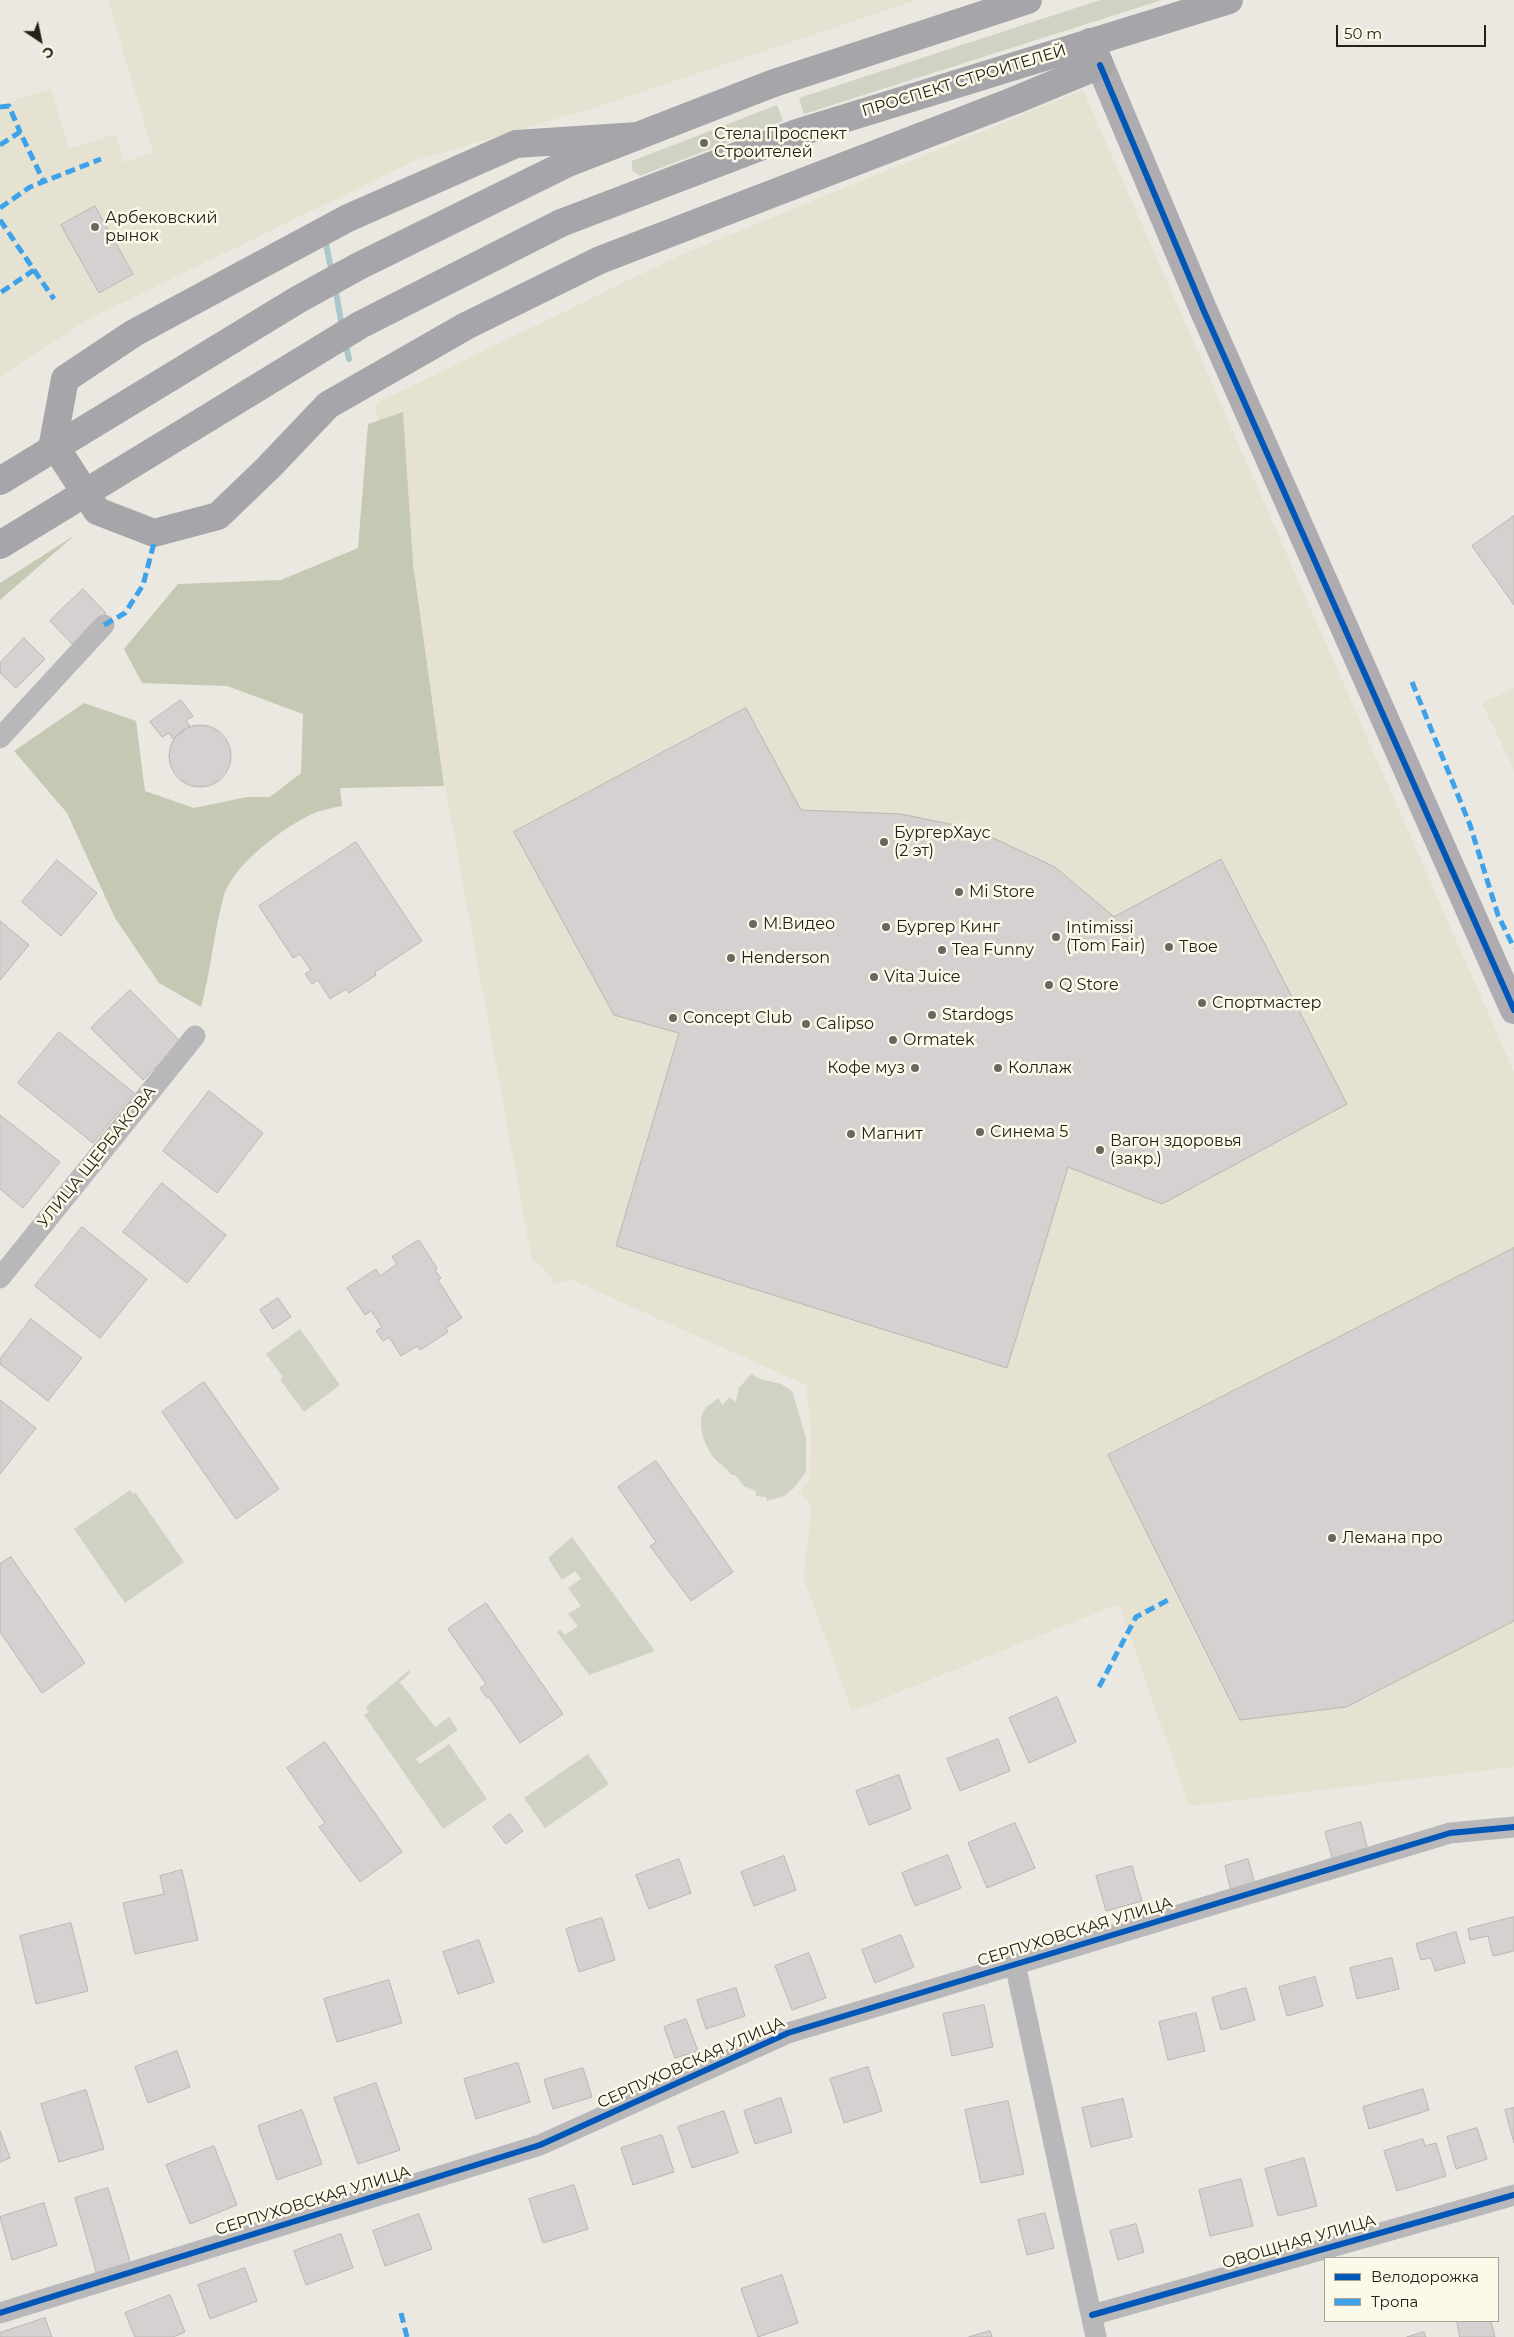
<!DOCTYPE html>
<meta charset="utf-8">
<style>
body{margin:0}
#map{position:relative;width:1514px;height:2337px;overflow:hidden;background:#eae8e0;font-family:Montserrat,sans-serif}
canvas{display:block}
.legend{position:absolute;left:1324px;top:2257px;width:175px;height:65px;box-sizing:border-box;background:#fdf9e8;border:1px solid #a6a396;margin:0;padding:6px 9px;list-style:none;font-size:15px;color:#23211b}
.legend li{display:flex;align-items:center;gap:10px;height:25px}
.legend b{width:25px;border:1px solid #a6a396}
.north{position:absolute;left:15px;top:15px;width:50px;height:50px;-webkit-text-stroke:4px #fdf9e8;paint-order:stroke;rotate:146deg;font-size:14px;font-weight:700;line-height:20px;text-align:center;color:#23211b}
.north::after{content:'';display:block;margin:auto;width:18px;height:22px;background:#23211b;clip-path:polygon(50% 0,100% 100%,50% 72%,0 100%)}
.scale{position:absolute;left:1336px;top:25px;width:150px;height:22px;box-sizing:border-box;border:2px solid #23211b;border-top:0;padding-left:6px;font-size:15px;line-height:18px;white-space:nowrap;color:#23211b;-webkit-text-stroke:4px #fdf9e8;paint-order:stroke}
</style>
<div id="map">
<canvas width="1514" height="2337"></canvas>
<ul class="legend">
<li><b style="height:6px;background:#0057b8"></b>Велодорожка</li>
<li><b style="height:6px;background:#3ea2ea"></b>Тропа</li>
</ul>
<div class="north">С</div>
<div class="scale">50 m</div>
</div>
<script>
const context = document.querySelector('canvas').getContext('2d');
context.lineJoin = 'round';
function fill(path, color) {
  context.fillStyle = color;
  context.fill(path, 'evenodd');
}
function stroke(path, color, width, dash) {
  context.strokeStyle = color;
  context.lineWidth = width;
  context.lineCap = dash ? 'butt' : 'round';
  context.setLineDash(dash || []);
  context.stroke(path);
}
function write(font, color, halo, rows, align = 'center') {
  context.font = font + ' Montserrat,sans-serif';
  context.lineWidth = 5;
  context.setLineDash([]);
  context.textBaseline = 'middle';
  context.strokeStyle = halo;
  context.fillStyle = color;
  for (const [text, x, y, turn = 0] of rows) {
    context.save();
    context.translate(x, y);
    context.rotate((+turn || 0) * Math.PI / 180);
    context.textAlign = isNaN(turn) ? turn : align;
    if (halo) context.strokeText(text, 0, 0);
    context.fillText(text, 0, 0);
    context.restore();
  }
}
const built = new Path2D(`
 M108,0H916L603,105L414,161L91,318L0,377V105L51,89L69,149L115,134L124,162L153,153Z
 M1083,90L1514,1072V1767L1189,1806L1119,1604L852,1711L803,1577L811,1513V1504L799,1493L809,1479L811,1429L806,1385L572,1280L551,1285L553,1279L539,1264L532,1261L375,404L676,257Z
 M1514,688V770L1482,703Z`);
const green = new Path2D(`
 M1100,0H1162L804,114L799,98Z
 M777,105L783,121L640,176L632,170V161Z
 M300,1329L340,1385L304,1412L280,1379L283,1377L266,1354Z
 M752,1373L757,1378L781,1384L792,1391L806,1438V1472L793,1489L784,1496L767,1501L766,1497L756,1496V1491L744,1486L735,1475H731C727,1467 720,1465 714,1458C705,1446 695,1423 705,1409C708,1405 714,1402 718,1398L723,1405L729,1397L736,1402L739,1388Z
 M130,1490L133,1494L135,1492L184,1562L125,1603L74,1529Z
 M572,1537L655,1651L589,1675L557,1632L560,1629L565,1635L578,1626L568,1614L581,1606L568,1588L581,1579L575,1571L562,1580L548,1558Z
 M409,1670L410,1673L400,1682L435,1727L449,1717L458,1730L416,1759L420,1764L449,1744L487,1799L443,1829L364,1715L369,1712L366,1707Z
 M588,1754L609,1784L545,1828L524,1798Z`);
const forest = new Path2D(`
 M403,412L413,564L444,786L340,788L342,806C332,808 321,810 312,814C284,827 234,864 224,895C214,931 211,970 201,1007L159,983L115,918L67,813L14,751L84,703L136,721L145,791L194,808L247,797H270L301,773L303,714L227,686L142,683L124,649L178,584L281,580L358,548L368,424Z
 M75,535L0,600V583Z`);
const stream = new Path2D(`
 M326,244L332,273
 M335,287L342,327
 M345,341L349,359`);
const building = new Path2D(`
 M95,206L133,274L99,293L61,225Z
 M1514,516V605L1472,546Z
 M83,589L106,613L73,645L50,621Z
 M24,638L45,659L16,688L0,673V663Z
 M181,700L193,716L186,721L190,726L173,739L169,733L162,737L150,722Z
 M746,708L801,810L901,814L974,829L1055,867L1114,917L1221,859L1347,1104L1162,1204L1068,1167L1007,1368L616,1246L679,1033L614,1015L514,832Z
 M169 756a31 31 0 1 1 62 0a31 31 0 1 1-62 0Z
 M356,842L422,941L375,972L376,975L349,993L346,989L330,999L318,980L312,984L305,974L311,970L300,954L293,958L259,906Z
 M57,860L97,893L61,936L22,902Z
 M0,921L29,945L0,980Z
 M130,990L181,1042L143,1080L91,1028Z
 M59,1032L134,1093L93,1143L18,1083Z
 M209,1091L263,1133L217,1193L163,1151Z
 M0,1115L60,1162L23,1208L0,1189Z
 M162,1183L226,1235L187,1283L123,1232Z
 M82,1227L147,1279L100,1338L35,1286Z
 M419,1240L437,1268L435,1270L441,1278L438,1280L462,1318L446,1328L448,1332L420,1350L417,1346L401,1356L389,1337L383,1341L376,1331L382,1327L371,1311L365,1315L347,1288L376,1269L380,1276L397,1264L392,1257Z
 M1514,1248V1621L1346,1707L1240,1720L1108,1455Z
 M278,1298L291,1317L273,1329L260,1310Z
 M31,1319L82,1358L48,1401L0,1364V1359Z
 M204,1382L279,1489L236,1519L162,1412Z
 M0,1400L36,1428L0,1474Z
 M656,1461L733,1572L691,1601L650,1546L656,1542L618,1487Z
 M11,1557L85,1663L42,1693L0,1632V1564Z
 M486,1603L563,1714L520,1743L489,1697L487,1698L480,1688L486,1684L448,1629Z
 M1057,1697L1076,1742L1029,1763L1009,1718Z
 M998,1739L1010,1771L960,1791L947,1759Z
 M325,1742L402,1852L360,1882L319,1827L325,1823L287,1768Z
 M899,1775L911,1809L869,1825L856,1791Z
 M510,1814L523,1831L506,1844L493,1827Z
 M1361,1822L1368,1851L1333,1861L1325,1832Z
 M1015,1823L1035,1868L987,1888L968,1843Z
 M948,1855L961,1888L915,1906L902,1873Z
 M784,1856L796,1890L754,1906L741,1872Z
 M679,1859L691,1893L649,1909L636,1875Z
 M1248,1859L1255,1884L1231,1891L1225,1866Z
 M1132,1866L1142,1901L1106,1911L1096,1876Z
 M182,1870L198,1940L135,1954L123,1903L164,1894L160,1876Z
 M1514,1917V1951L1493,1956L1488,1936L1470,1940L1468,1929Z
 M602,1918L615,1960L579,1972L566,1929Z
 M71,1923L88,1991L36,2004L20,1936Z
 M1456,1932L1465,1963L1435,1971L1431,1958L1421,1960L1416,1944Z
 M901,1935L914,1967L875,1983L862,1950Z
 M479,1940L494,1982L458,1994L443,1952Z
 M809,1953L826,1998L792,2010L775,1966Z
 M1392,1958L1399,1989L1357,1999L1350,1968Z
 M1315,1977L1323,2006L1287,2016L1279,1987Z
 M389,1980L402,2023L337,2042L324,1999Z
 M736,1988L745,2016L706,2029L697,2000Z
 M1246,1988L1255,2020L1221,2030L1212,1998Z
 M984,2005L993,2047L952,2056L943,2014Z
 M1196,2013L1205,2051L1168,2060L1159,2022Z
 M686,2019L698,2051L675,2058L664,2027Z
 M177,2051L190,2087L148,2103L135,2067Z
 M518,2063L530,2102L476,2119L464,2079Z
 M868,2067L882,2111L844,2123L830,2079Z
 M583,2068L592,2097L553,2109L544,2080Z
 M376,2083L400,2150L358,2164L334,2098Z
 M1423,2089L1429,2110L1369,2129L1363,2107Z
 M86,2090L104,2149L59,2162L41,2104Z
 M781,2098L792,2132L755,2144L744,2111Z
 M1123,2099L1132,2137L1091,2147L1082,2108Z
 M1008,2101L1024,2174L981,2183L965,2110Z
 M1514,2108V2143L1505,2110Z
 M302,2110L322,2164L277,2180L258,2126Z
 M724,2111L738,2153L692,2168L678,2127Z
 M1477,2128L1487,2159L1456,2169L1447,2137Z
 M0,2131L10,2158L0,2162Z
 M662,2135L674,2172L633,2185L621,2148Z
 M1423,2139L1425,2146L1436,2143L1446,2176L1397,2191L1384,2151Z
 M214,2146L237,2205L190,2224L166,2165Z
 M1304,2158L1317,2206L1278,2216L1265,2169Z
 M1241,2179L1253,2226L1210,2236L1199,2190Z
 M574,2185L588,2229L543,2243L529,2199Z
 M108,2188L132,2268L98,2278L75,2198Z
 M44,2203L57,2245L12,2260L0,2217Z
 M1045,2213L1054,2248L1027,2255L1018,2220Z
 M419,2214L432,2249L385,2266L373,2231Z
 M1136,2224L1144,2252L1118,2260L1110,2231Z
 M341,2234L353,2268L306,2285L294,2251Z
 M245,2268L257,2301L210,2319L198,2285Z
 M782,2275L798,2323L758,2337L741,2289Z
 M170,2295L185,2332L173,2337H135L125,2313Z
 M45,2318L52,2337H0V2333Z
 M1457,2321H1491L1495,2337H1460Z
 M990,2331L992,2337H969Z
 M1424,2332L1426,2337H1407Z`);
const street = new Path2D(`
 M0,738L104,625
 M0,1278L195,1036
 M1015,1964L1096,2337
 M0,2313L540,2145L788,2033L1450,1833L1514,1827
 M1092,2315L1514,2195`);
const secondary = new Path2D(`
 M1100,65L1203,309L1514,1010`);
const primary = new Path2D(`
 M638,136L516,144L348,218L134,333L65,379L53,443L97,511L154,533L218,516L268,468L328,405L466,326L600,260L1013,101L1100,65L1090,42
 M0,481L299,299L359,266L568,163L774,83L1028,0
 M0,545L360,325L561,223L794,134L1229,0`);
const quiet = new Path2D(`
 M0,107L9,106L20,132
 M0,145L20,132L44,182
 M0,208L30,187L101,159
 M0,220L34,270L0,293
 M34,270L54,299
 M104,625L125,613L143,585L154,543
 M1412,682L1470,825L1498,915L1514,948
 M1099,1687L1136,1617L1170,1599
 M401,2313L407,2337`);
const cycleway = new Path2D(`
 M1100,65L1203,309L1514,1010
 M0,2313L540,2145L788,2033L1450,1833L1514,1827
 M1092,2315L1514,2195`);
const markers = [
 [704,143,5,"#696760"],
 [95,227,5,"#696760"],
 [884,842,5,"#696760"],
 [959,892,5,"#696760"],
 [753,924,5,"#696760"],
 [886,927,5,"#696760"],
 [1056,937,5,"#696760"],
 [1169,947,5,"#696760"],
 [942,950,5,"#696760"],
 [731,958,5,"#696760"],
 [874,977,5,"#696760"],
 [1049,985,5,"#696760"],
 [1202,1003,5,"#696760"],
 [932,1015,5,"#696760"],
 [673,1018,5,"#696760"],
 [806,1024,5,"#696760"],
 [893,1040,5,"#696760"],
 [915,1068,5,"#696760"],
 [998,1068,5,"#696760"],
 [980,1132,5,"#696760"],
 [851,1134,5,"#696760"],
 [1100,1150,5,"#696760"],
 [1332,1538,5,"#696760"]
];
const streetNames = [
 ["ПРОСПЕКТ СТРОИТЕЛЕЙ",964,81,-17],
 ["УЛИЦА ЩЕРБАКОВА",97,1157,-51],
 ["СЕРПУХОВСКАЯ УЛИЦА",1075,1932,-17],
 ["СЕРПУХОВСКАЯ УЛИЦА",691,2063,-24],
 ["СЕРПУХОВСКАЯ УЛИЦА",313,2201,-17],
 ["ОВОЩНАЯ УЛИЦА",1299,2242,-16]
];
const poiNames = [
 ["Стела Проспект",714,134],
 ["Строителей",714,152],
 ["Арбековский",105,218],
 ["рынок",105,236],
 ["БургерХаус",894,833],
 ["(2 эт)",894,851],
 ["Mi Store",969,892],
 ["М.Видео",763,924],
 ["Бургер Кинг",896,927],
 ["Intimissi",1066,928],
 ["(Tom Fair)",1066,946],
 ["Твое",1179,947],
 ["Tea Funny",952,950],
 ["Henderson",741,958],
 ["Vita Juice",884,977],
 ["Q Store",1059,985],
 ["Спортмастер",1212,1003],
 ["Stardogs",942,1015],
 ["Concept Club",683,1018],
 ["Calipso",816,1024],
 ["Ormatek",903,1040],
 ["Кофе муз",905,1068,"right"],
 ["Коллаж",1008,1068],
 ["Синема 5",990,1132],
 ["Магнит",861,1134],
 ["Вагон здоровья",1110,1141],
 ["(закр.)",1110,1159],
 ["Лемана про",1342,1538]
];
fill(built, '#e6e2d1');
fill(green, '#d0d3c3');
fill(forest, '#c5c8b3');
stroke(stream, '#acc7cc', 6);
fill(building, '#d6d1d0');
stroke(building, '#bab6b5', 1);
stroke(street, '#b8b7b9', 21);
stroke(secondary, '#aeacb0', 28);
stroke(primary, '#a6a5a9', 28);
stroke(quiet, '#3ea2ea', 5, [10, 5]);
stroke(cycleway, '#0057b8', 6);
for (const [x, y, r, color] of markers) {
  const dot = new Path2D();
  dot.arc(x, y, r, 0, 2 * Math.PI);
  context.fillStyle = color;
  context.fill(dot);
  stroke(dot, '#fdf9e8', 2);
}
write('16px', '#23211b', '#fdf9e8', streetNames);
write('16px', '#23211b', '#fdf9e8', poiNames, 'left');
</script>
